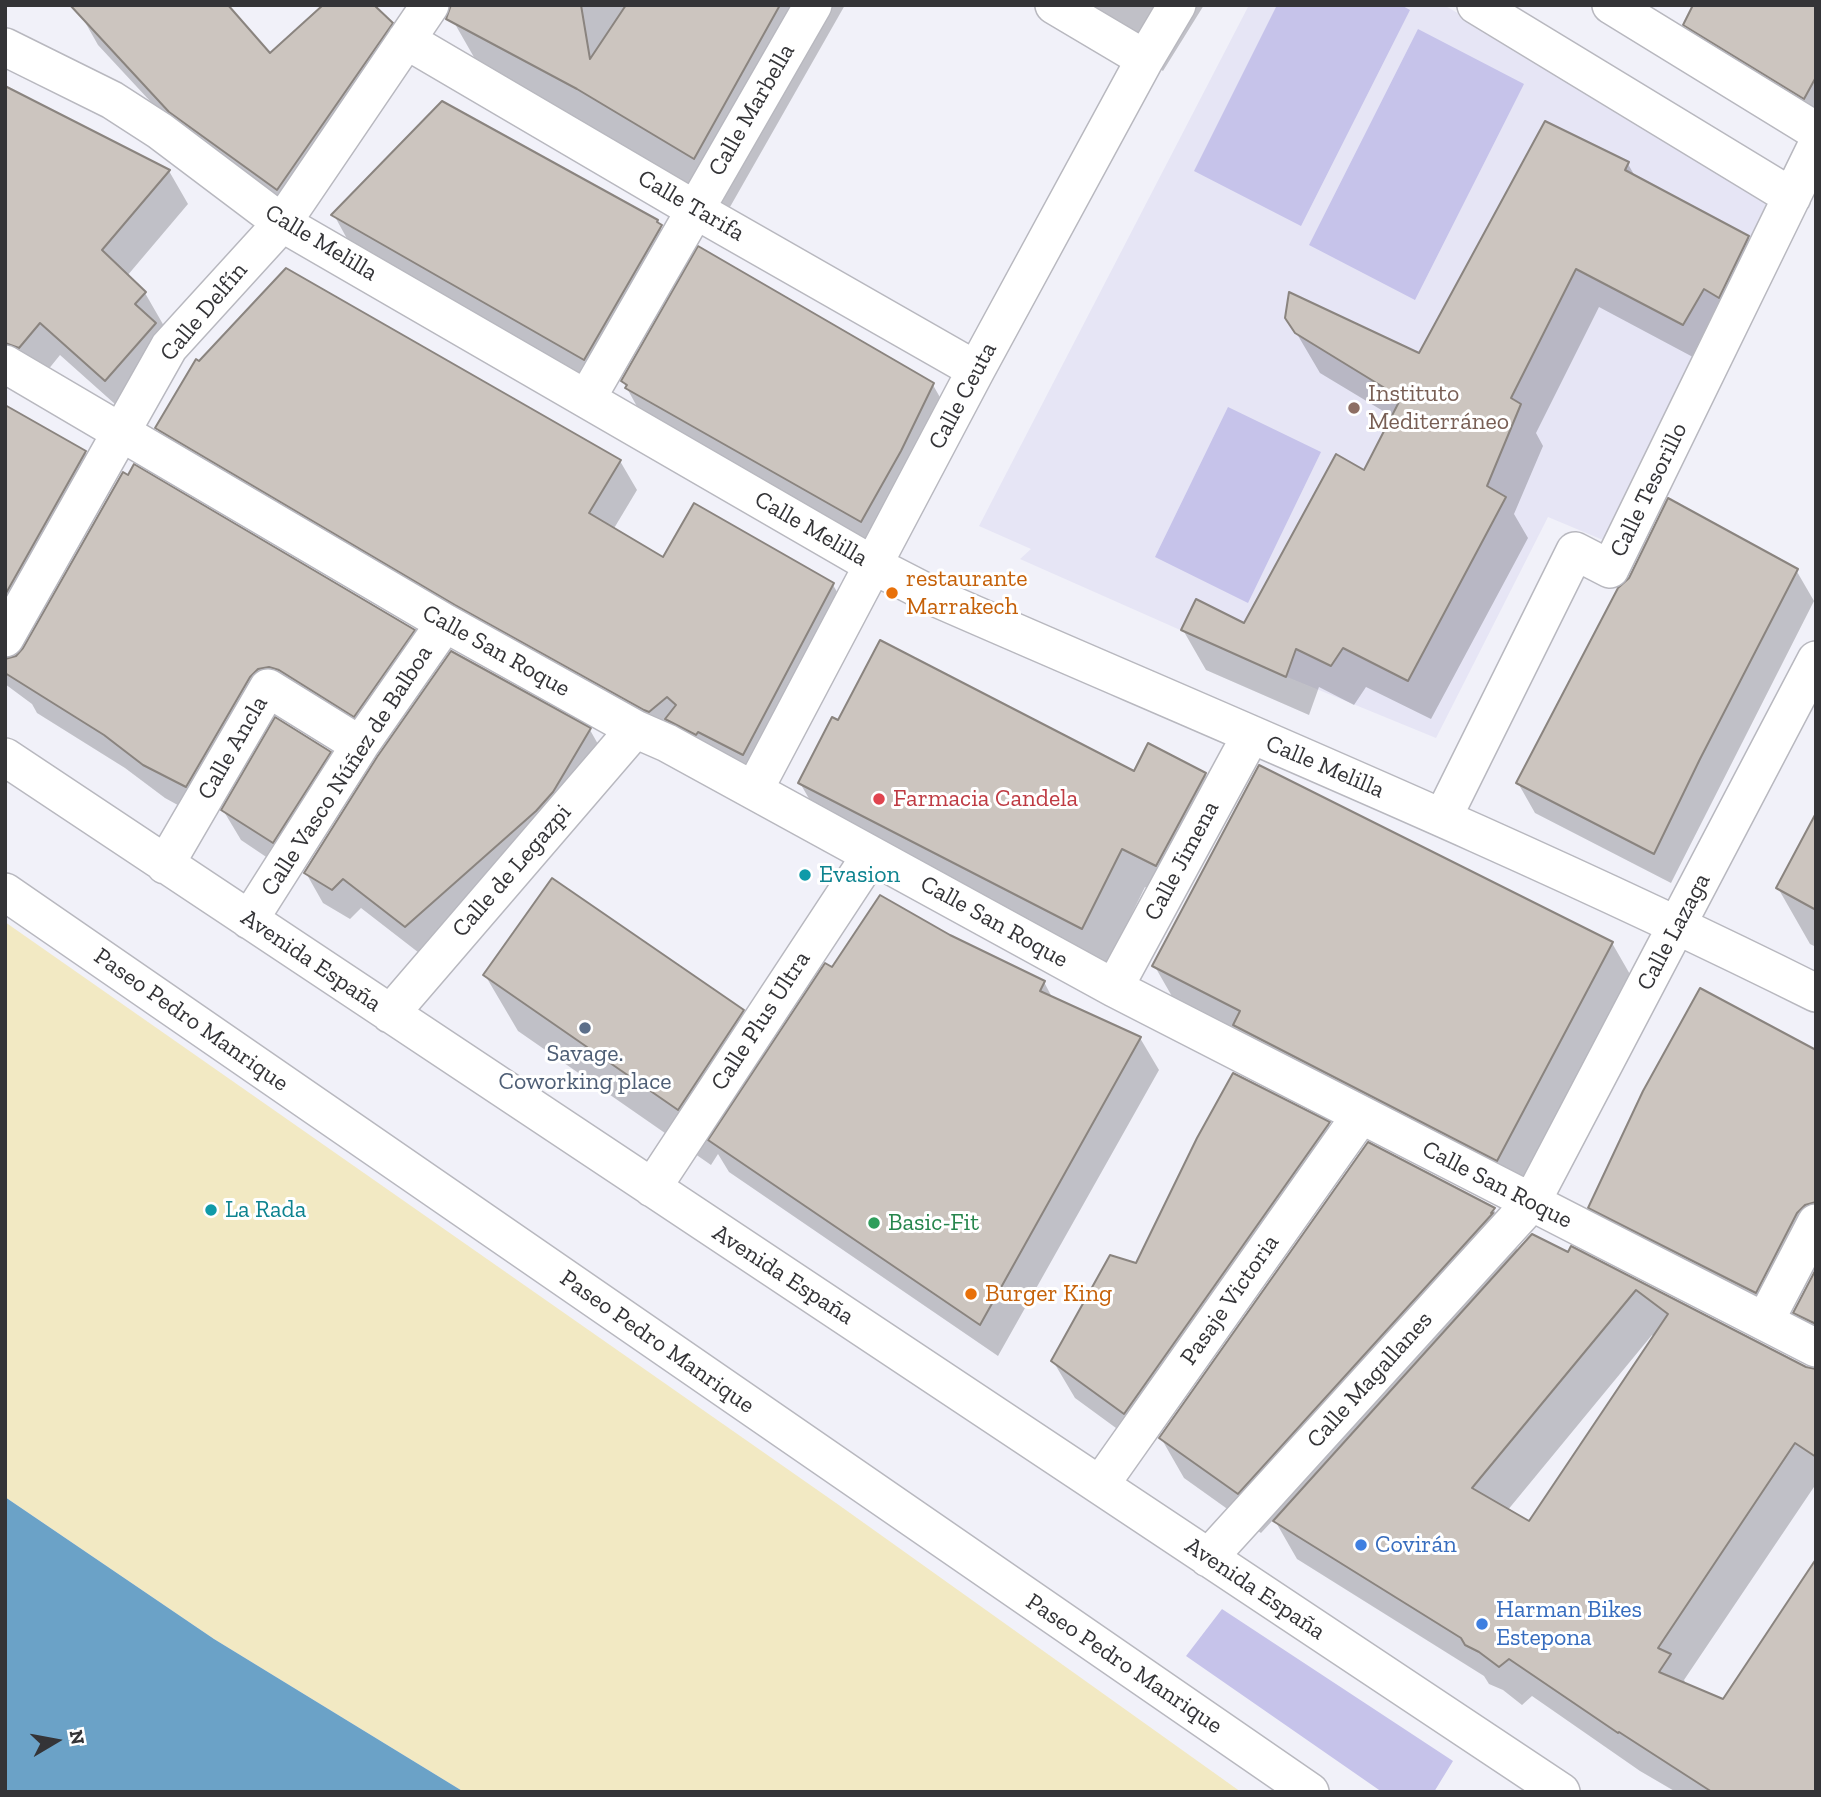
<!DOCTYPE html>
<meta charset="utf-8">
<style>
body{margin:0}
#map{position:relative;width:1821px;height:1797px;overflow:hidden;background:#f1f1f9;font-family:"Zilla Slab",serif}
canvas{display:block}
.frame{position:absolute;inset:0;border:7px solid #343437;pointer-events:none}
.north{position:absolute;left:21px;top:1706px;width:70px;height:70px;-webkit-text-stroke:5px #fff;paint-order:stroke;rotate:80deg;font-size:19px;font-weight:700;line-height:28px;text-align:center;color:#343437}
.north::after{content:'';display:block;margin:auto;width:24px;height:32px;background:#343437;clip-path:polygon(50% 0,100% 100%,50% 72%,0 100%)}
</style>
<div id="map">
<canvas width="1821" height="1797"></canvas>
<div class="frame"></div>
<div class="north">N</div>
</div>
<script>
const context = document.querySelector('canvas').getContext('2d');
context.lineJoin = 'round';
function fill(path, color) {
  context.fillStyle = color;
  context.fill(path, 'evenodd');
}
function stroke(path, color, width, dash) {
  context.strokeStyle = color;
  context.lineWidth = width;
  context.lineCap = dash ? 'butt' : 'round';
  context.setLineDash(dash || []);
  context.stroke(path);
}
function write(font, color, halo, rows, align = 'center') {
  context.font = font + ' "Zilla Slab",serif';
  context.lineWidth = 6;
  context.setLineDash([]);
  context.textBaseline = 'middle';
  context.strokeStyle = halo;
  context.fillStyle = color;
  for (const [text, x, y, turn = 0] of rows) {
    context.save();
    context.translate(x, y);
    context.rotate((+turn || 0) * Math.PI / 180);
    context.textAlign = isNaN(turn) ? turn : align;
    if (halo) context.strokeText(text, 0, 0);
    context.fillText(text, 0, 0);
    context.restore();
  }
}
const built = new Path2D(`
 M1249,5H1444L1773,201L1603,540L1548,517L1436,738L1275,672L1020,559L1031,549L979,526Z`);
const green = new Path2D(`
 M1277,5H1401L1410,10L1301,226L1194,171Z
 M1418,29L1524,84L1415,300L1309,245Z
 M1228,407L1321,452L1248,603L1155,557Z
 M1222,1609L1453,1761L1434,1792H1382L1186,1656Z`);
const sand = new Path2D(`
 M5,922L836,1503L1241,1792H464L214,1639L5,1497Z`);
const water = new Path2D(`
 M5,1497L214,1639L464,1792H5Z`);
const shadow = new Path2D(`
 M470,5H845L726,214L487,80L455,24Z
 M1057,5H1204L1163,71Z
 M1816,5V141L1718,81L1685,25Z
 M81,15L270,55L391,24L409,54L295,219L188,142L98,45Z
 M5,88L169,171L188,204L127,276L145,293L164,326L125,413L60,355L39,381L13,379L5,388Z
 M1628,164L1636,178L1748,238L1771,277L1706,364L1599,307L1536,433L1543,446L1514,514L1528,538L1431,719L1366,687L1354,705L1319,687L1309,715L1206,670L1183,630L1245,626L1365,472L1393,417L1320,373L1287,317L1420,355Z
 M334,215L657,222L684,266L607,399L356,255Z
 M623,381L933,385L950,415L878,552L640,412Z
 M5,405L85,452L104,486L6,661L414,631L433,664L374,749L276,703L205,820L165,798L125,768L37,713L32,704L5,684Z
 M157,428L620,461L637,490L613,530L663,559L833,585L850,614L760,783L174,458Z
 M1796,570L1814,601L1671,883L1535,813L1518,783Z
 M590,730L607,760L423,956L361,908L350,919L323,903L306,873Z
 M330,753L347,783L290,873L241,840L223,810Z
 M1134,773L1205,775L1228,814L1179,905L1145,887L1105,968L823,823L800,783Z
 M1816,816V947L1810,944L1778,888Z
 M949,936L1044,982L1053,999L1140,1038L1159,1070L998,1356L729,1172L718,1154L711,1165L518,1031L485,975L743,1011L767,1054L833,969Z
 M1612,943L1635,983L1520,1199L1177,1005L1154,965Z
 M1816,1051V1259L1778,1331L1613,1246L1590,1208Z
 M1234,1075L1329,1124L1350,1160L1146,1450L1075,1398L1053,1361L1137,1265Z
 M1368,1144L1494,1210L1518,1251L1532,1236L1806,1368L1816,1370V1484L1684,1680L1687,1686L1816,1792H1676L1640,1771L1532,1696L1522,1705L1503,1690L1489,1684L1484,1676L1297,1559L1274,1519L1261,1533L1184,1478L1161,1438ZM1652,1335L1654,1337L1529,1523L1507,1511Z
 M1816,1273V1348L1795,1313Z`);
const building = new Path2D(`
 M70,5H228L270,53L323,5H374L393,23L277,190L169,112Z
 M451,5H581L590,59L626,5H780L694,159L577,89L446,19Z
 M1693,5H1816V77L1804,99L1683,25Z
 M5,86L170,170L102,250L146,292L135,304L156,323L105,381L40,323L19,348L5,343Z
 M442,101L658,220L657,222L662,225L584,360L331,215Z
 M1545,121L1629,162L1625,170L1749,236L1719,298L1704,289L1683,325L1576,269L1511,398L1521,404L1487,486L1506,497L1408,681L1343,648L1331,666L1296,649L1286,677L1181,630L1196,599L1244,623L1336,454L1364,470L1401,398L1295,333L1285,318L1289,292L1419,353Z
 M698,246L934,383L901,451L861,522L625,388L627,385L621,381Z
 M286,268L621,460L589,513L663,557L694,503L834,583L743,755L698,732L696,735L665,719L676,705L667,697L649,712L644,710L455,605L155,428L196,359L199,361Z
 M5,405L86,451L5,595Z
 M134,464L415,630L354,717L279,670L269,667L258,669L250,677L186,787L143,765L104,735L5,673V659L16,656L23,648L123,472L128,475Z
 M1668,498L1798,569L1700,759L1654,854L1516,783L1618,588L1629,578Z
 M880,640L1134,771L1148,743L1206,773L1156,866L1122,849L1082,929L798,783L832,717L838,720Z
 M451,651L591,728L553,792L536,811L405,927L343,879L332,890L304,873L377,757Z
 M275,717L331,752L273,843L221,810Z
 M1259,765L1613,942L1497,1161L1233,1025L1240,1011L1152,966Z
 M1816,813V910L1776,888Z
 M552,878L744,1010L678,1110L483,975Z
 M880,895L950,935L1045,981L1040,991L1141,1037L980,1325L708,1140L825,963L832,967Z
 M1700,988L1816,1050V1202L1805,1205L1797,1213L1756,1293L1588,1208L1643,1091Z
 M1233,1073L1330,1122L1124,1414L1051,1361L1110,1255L1136,1263L1197,1138Z
 M1368,1142L1495,1208L1491,1213H1493L1238,1494L1159,1438Z
 M1532,1234L1568,1252L1571,1246L1806,1367L1816,1369V1457L1795,1443L1658,1648L1671,1654L1659,1672L1723,1699L1816,1559V1792H1712L1619,1732L1618,1733L1509,1659L1499,1667L1479,1652L1465,1645L1461,1638L1273,1521ZM1636,1290L1668,1314L1529,1521L1472,1488Z
 M1816,1269V1324L1793,1313Z`);
const street = new Path2D(`
 M1054,5L1145,59
 M1476,5L1792,197
 M1611,5L1816,131
 M406,40L694,209L976,370
 M5,47L112,100L160,131L282,223L873,565L941,600C1234,728 1529,850 1816,993
 M5,364L445,623L635,729L667,743L1114,988L1816,1348
 M587,398L813,5
 M5,638L169,347L282,223L430,5
 M5,757L1561,1792
 M754,790L976,370L1145,59L1177,5
 M1443,817L1575,551L1610,569L1816,147
 M165,865L268,688L360,745
 M5,892L1310,1792
 M249,920L360,745L445,623
 M1114,988L1251,735
 M390,1014L635,729
 M652,1188L871,855
 M1765,1321L1816,1223
 M1100,1485L1361,1115
 M1208,1558L1531,1203L1816,660`);
const markers = [
 [1354,408,7,"#8d6e63"],
 [892,593,7,"#e8710a"],
 [879,799,7,"#e0444e"],
 [805,875,7,"#0f9aa8"],
 [585,1028,7,"#5c6f8a"],
 [211,1210,7,"#0f9aa8"],
 [874,1223,7,"#2e9e5b"],
 [971,1294,7,"#e8710a"],
 [1361,1545,7,"#3f7fe0"],
 [1482,1624,7,"#3f7fe0"]
];
const streetNames = [
 ["Calle Marbella",752,110,-60],
 ["Calle Tarifa",691,206,30],
 ["Calle Melilla",321,243,31],
 ["Calle Delfín",204,312,-50],
 ["Calle Ceuta",963,396,-62],
 ["Calle Tesorillo",1649,490,-64],
 ["Calle Melilla",811,529,30],
 ["Calle San Roque",496,651,29],
 ["Calle Ancla",233,748,-60],
 ["Calle Melilla",1325,767,23],
 ["Calle Vasco Núñez de Balboa",347,771,-57],
 ["Calle Jimena",1182,861,-62],
 ["Calle de Legazpi",512,871,-49],
 ["Calle San Roque",994,922,29],
 ["Calle Lazaga",1674,932,-62],
 ["Avenida España",311,961,34],
 ["Paseo Pedro Manrique",191,1020,35],
 ["Calle Plus Ultra",761,1021,-57],
 ["Calle San Roque",1497,1185,27],
 ["Avenida España",783,1275,33],
 ["Pasaje Victoria",1230,1300,-55],
 ["Paseo Pedro Manrique",657,1342,35],
 ["Calle Magallanes",1370,1380,-48],
 ["Avenida España",1255,1589,34],
 ["Paseo Pedro Manrique",1124,1664,34]
];
const educationNames = [
 ["Instituto",1368,394],
 ["Mediterráneo",1368,422]
];
const foodNames = [
 ["restaurante",906,579],
 ["Marrakech",906,607],
 ["Burger King",985,1294]
];
const healthNames = [
 ["Farmacia Candela",893,799]
];
const cultureNames = [
 ["Evasion",819,875],
 ["La Rada",225,1210]
];
const serviceNames = [
 ["Savage.",585,1054],
 ["Coworking place",585,1082]
];
const leisureNames = [
 ["Basic-Fit",888,1223]
];
const shopNames = [
 ["Covirán",1375,1545],
 ["Harman Bikes",1496,1610],
 ["Estepona",1496,1638]
];
fill(built, '#e6e5f5');
fill(green, '#c6c3ea');
fill(sand, '#f2e9c3');
fill(water, '#6ba2c7');
fill(shadow, '#0003');
fill(building, '#ccc5bf');
stroke(building, '#8a847f', 2);
stroke(street, '#b8b8bf', 40);
stroke(street, '#fff', 37);
for (const [x, y, r, color] of markers) {
  const dot = new Path2D();
  dot.arc(x, y, r, 0, 2 * Math.PI);
  context.fillStyle = color;
  context.fill(dot);
  stroke(dot, '#fff', 2.5);
}
write('24px', '#343437', '#fff', streetNames);
write('24px', '#785e54', '#fff', educationNames, 'left');
write('24px', '#c56008', '#fff', foodNames, 'left');
write('24px', '#be3a42', '#fff', healthNames, 'left');
write('24px', '#0d838f', '#fff', cultureNames, 'left');
write('24px', '#4e5e75', '#fff', serviceNames);
write('24px', '#27864d', '#fff', leisureNames, 'left');
write('24px', '#366cbe', '#fff', shopNames, 'left');
</script>
